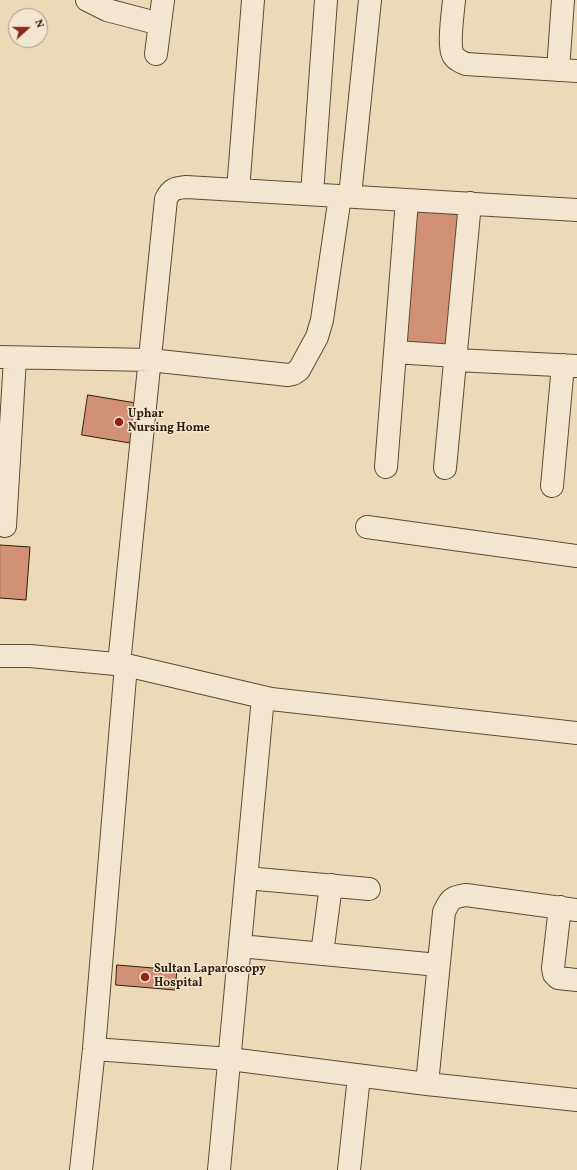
<!DOCTYPE html>
<style>
body{margin:0}
#map{position:relative;width:577px;height:1170px;overflow:hidden;background:#ecd9b7;font-family:Vollkorn,serif}
canvas{display:block}
.north{position:absolute;left:8px;top:8px;width:40px;height:40px;box-sizing:border-box;background:#f3e6d0;border:1px solid #a39682;border-radius:50%;rotate:69deg;font-size:11px;font-weight:700;line-height:16px;text-align:center;color:#2c1d0c}
.north::after{content:'';display:block;margin:auto;width:14px;height:18px;background:#8f2418;clip-path:polygon(50% 0,100% 100%,50% 72%,0 100%)}
</style>
<div id="map">
<canvas width="577" height="1170"></canvas>
<div class="north">N</div>
</div>
<script>
const context = document.querySelector('canvas').getContext('2d');
context.lineJoin = 'round';
function fill(path, color) {
  context.fillStyle = color;
  context.fill(path, 'evenodd');
}
function stroke(path, color, width, dash) {
  context.strokeStyle = color;
  context.lineWidth = width;
  context.lineCap = dash ? 'butt' : 'round';
  context.setLineDash(dash || []);
  context.stroke(path);
}
function write(font, color, halo, rows, align = 'center') {
  context.font = font + ' Vollkorn,serif';
  context.lineWidth = 3;
  context.setLineDash([]);
  context.textBaseline = 'middle';
  context.strokeStyle = halo;
  context.fillStyle = color;
  for (const [text, x, y, turn = 0] of rows) {
    context.save();
    context.translate(x, y);
    context.rotate((+turn || 0) * Math.PI / 180);
    context.textAlign = isNaN(turn) ? turn : align;
    if (halo) context.strokeText(text, 0, 0);
    context.fillText(text, 0, 0);
    context.restore();
  }
}
const building = new Path2D(`
 M411,210L464,215L452,351L399,346Z
 M88,395L136,403L130,443L82,435Z
 M0,545L30,547L26,600L0,598Z
 M117,965L177,970L175,990L116,985Z`);
const minor = new Path2D(`
 M87,0L107,10L160,24
 M454,0C453,12 448,45 453,55C456,60 461,62 466,64L577,71
 M156,54L163,0
 M558,70L563,0
 M238,190L253,0
 M312,194L326,0
 M350,196L370,0
 M395,352L456,356
 M0,357L150,360L288,375L293,374L299,370L317,337L322,320L340,196
 M456,360L577,366
 M386,467L407,200
 M445,468L470,203
 M552,486L563,365
 M5,526L15,358
 M367,527L577,556
 M0,656H30L126,665L271,699L577,733
 M119,664L166,199C171,189 175,188 186,187L577,210
 M246,878L369,889
 M560,907L553,968L554,974L558,978L577,980
 M240,946L438,965
 M322,954L331,885
 M94,1049L230,1059L427,1084L577,1100
 M427,1084L444,912C450,899 452,897 466,895L577,910
 M81,1170L94,1049L126,665
 M219,1170L263,697
 M349,1170L359,1076`);
const markers = [
 [119,422,5,"#8f2418"],
 [145,977,5,"#8f2418"]
];
const poiNames = [
 ["Uphar",128,415],
 ["Nursing Home",128,429],
 ["Sultan Laparoscopy",154,970],
 ["Hospital",154,984]
];
fill(building, '#d29177');
stroke(building, '#2c1d0c', 1);
stroke(minor, '#5c4c37', 24);
stroke(minor, '#f3e6d0', 22);
for (const [x, y, r, color] of markers) {
  const dot = new Path2D();
  dot.arc(x, y, r, 0, 2 * Math.PI);
  context.fillStyle = color;
  context.fill(dot);
  stroke(dot, '#f3e6d0', 1.5);
}
write('bold 12px', '#2c1d0c', '#f3e6d0', poiNames, 'left');
</script>
